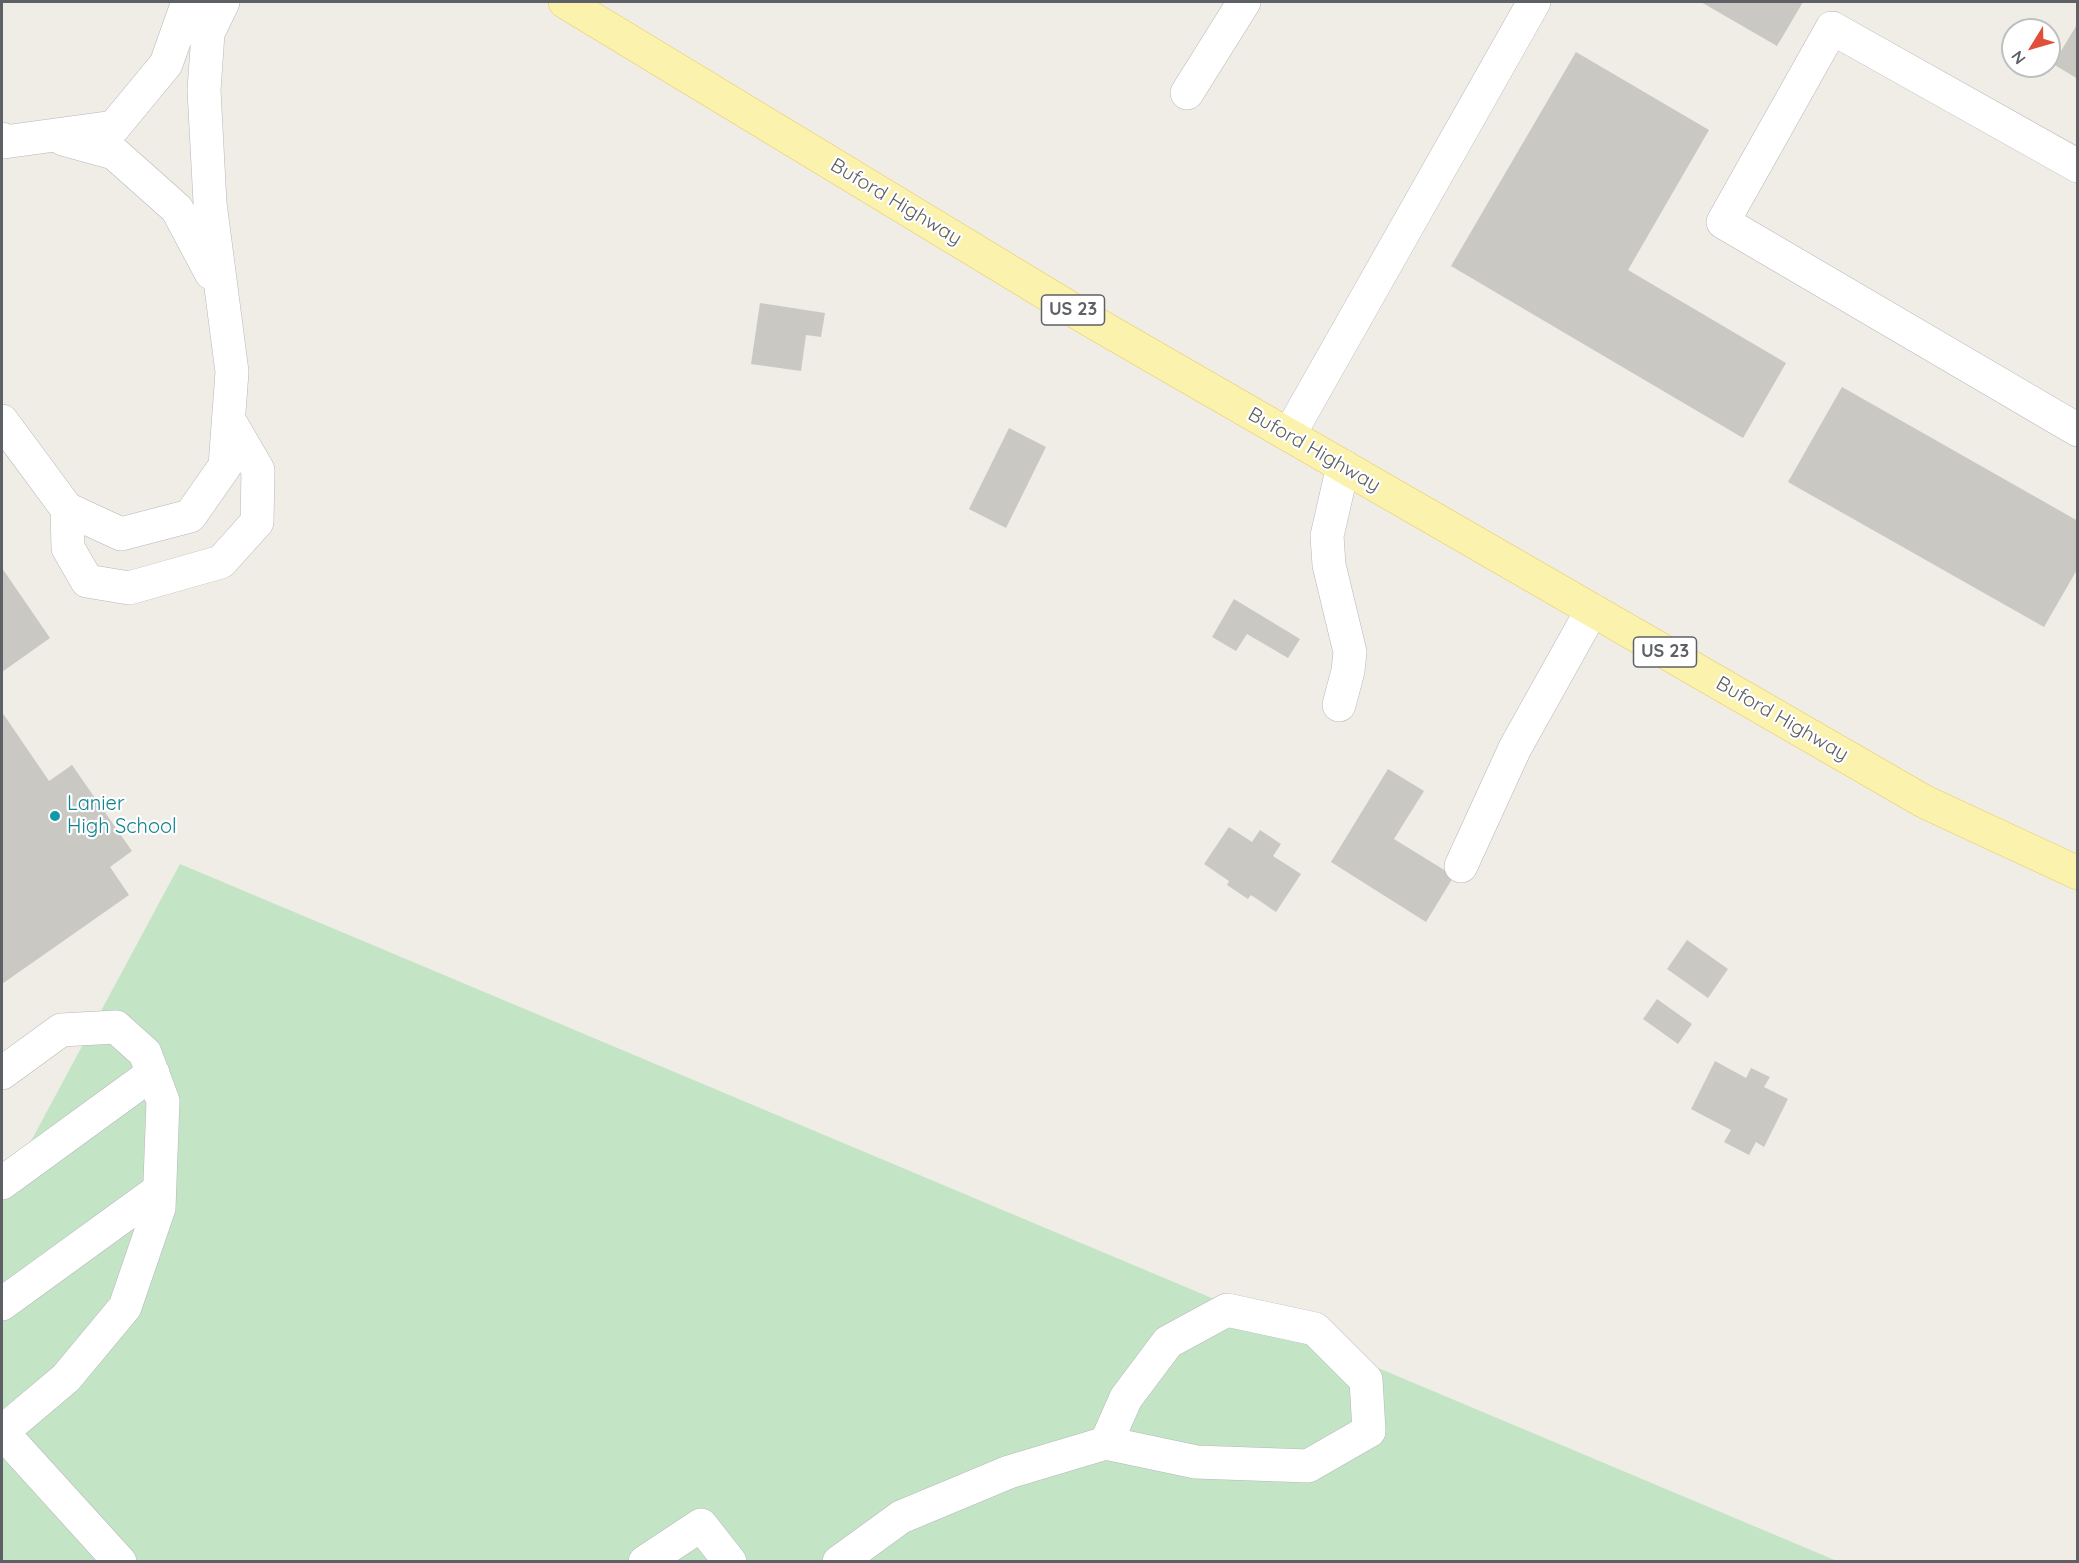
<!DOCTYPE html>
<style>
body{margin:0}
#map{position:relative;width:2079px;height:1563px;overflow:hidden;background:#efede5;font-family:Quicksand,sans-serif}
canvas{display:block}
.frame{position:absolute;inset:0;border:3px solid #5d6065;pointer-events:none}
.north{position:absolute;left:2001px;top:18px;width:60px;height:60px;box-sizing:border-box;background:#fff;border:2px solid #bebfc1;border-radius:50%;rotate:233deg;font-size:16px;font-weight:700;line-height:24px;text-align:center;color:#5d6065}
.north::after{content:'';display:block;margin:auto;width:21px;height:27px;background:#e04f3a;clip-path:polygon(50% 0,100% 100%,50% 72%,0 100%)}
</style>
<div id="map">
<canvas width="2079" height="1563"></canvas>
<div class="frame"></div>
<div class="north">N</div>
</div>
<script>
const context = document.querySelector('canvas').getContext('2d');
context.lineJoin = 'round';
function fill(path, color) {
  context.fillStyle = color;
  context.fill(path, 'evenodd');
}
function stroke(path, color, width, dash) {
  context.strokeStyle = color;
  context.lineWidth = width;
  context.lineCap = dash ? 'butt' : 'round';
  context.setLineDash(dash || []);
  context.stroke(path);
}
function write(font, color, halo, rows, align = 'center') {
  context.font = font + ' Quicksand,sans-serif';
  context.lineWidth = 4.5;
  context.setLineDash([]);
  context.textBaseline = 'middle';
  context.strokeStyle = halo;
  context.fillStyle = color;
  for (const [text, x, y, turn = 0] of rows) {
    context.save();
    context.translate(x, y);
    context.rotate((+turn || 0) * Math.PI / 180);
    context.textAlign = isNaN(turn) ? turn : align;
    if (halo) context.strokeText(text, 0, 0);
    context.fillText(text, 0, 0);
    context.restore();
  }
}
const green = new Path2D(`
 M180,864L1837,1561L2,1562V1195Z`);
const building = new Path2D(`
 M1701,2H1803L1777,46Z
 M2078,23V79L2053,64Z
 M1576,52L1709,130L1628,270L1786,363L1743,438L1451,266Z
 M760,303L825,313L821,337L806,335L801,371L751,364Z
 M1842,387L2078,521V568L2044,627L1788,482Z
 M1009,428L1046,447L1006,528L969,509Z
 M2,568L50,638L2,672Z
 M1234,599L1300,639L1288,658L1247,634L1236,651L1212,637Z
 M2,712L49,781L72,765L132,851L110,867L129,895L2,984Z
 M1388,769L1424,791L1394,839L1454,876L1426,922L1331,862Z
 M1229,827L1252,842L1260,830L1281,844L1273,856L1301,874L1276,912L1251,895L1248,899L1227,885L1229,881L1204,864Z
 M1687,940L1728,969L1708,998L1667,969Z
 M1657,999L1692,1024L1678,1044L1643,1019Z
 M1715,1061L1746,1078L1751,1068L1770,1077L1764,1087L1788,1099L1764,1147L1756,1142L1749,1155L1724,1142L1731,1130L1691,1109Z`);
const minor = new Path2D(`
 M1187,93L1244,2
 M2,139L4,142L114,127L166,64L188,2
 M63,139L114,153L177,209L211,273
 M2078,166L1832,28L1723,222L2078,430
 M2,421L67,509L121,534L190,516L225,466L232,372L210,203L204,90L208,33L223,2
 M1289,435L1534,2
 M67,509L68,548L87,581L129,588L221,562L257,522L258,470L229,420
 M1339,705L1348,671L1350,652L1329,565L1327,536L1343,466
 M1461,866L1515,748L1592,610
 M2,1073L61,1030L116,1027L145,1053L163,1101L159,1208L125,1307L66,1378L2,1432
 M2,1183L153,1073
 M2,1304L159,1190
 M2,1432L120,1562
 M645,1562L701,1525L730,1562
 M839,1562L901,1517L1009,1472L1106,1443L1196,1462L1308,1466L1369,1431L1366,1380L1315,1329L1227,1310L1168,1342L1126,1398L1106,1443`);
const major = new Path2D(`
 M565,2L1093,322L1925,802L2078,873`);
const markers = [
 [55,816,6,"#0f9aa8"]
];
const shields = [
 [1073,310,63],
 [1665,652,63]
];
const shieldNames = [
 ["US 23",1073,310],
 ["US 23",1665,652]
];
const streetNames = [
 ["Buford Highway",896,202,31],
 ["Buford Highway",1314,450,30],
 ["Buford Highway",1782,719,30]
];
const cultureNames = [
 ["Lanier",67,804],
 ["High School",67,827]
];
fill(green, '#c3e5c5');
fill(building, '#cac8c2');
stroke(minor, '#b6b7bb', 34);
stroke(major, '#eacb63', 34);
stroke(minor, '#fff', 33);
stroke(major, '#fbf2ae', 33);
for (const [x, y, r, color] of markers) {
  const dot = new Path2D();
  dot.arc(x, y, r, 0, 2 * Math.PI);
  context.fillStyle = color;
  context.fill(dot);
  stroke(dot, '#fff', 2);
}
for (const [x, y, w] of shields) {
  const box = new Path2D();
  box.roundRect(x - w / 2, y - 15, w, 30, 4.5);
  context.fillStyle = '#fff';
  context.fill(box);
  stroke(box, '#5d6065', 1.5);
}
write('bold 18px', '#5d6065', null, shieldNames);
write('20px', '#5d6065', '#fff', streetNames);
write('20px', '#0d838f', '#fff', cultureNames, 'left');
</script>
